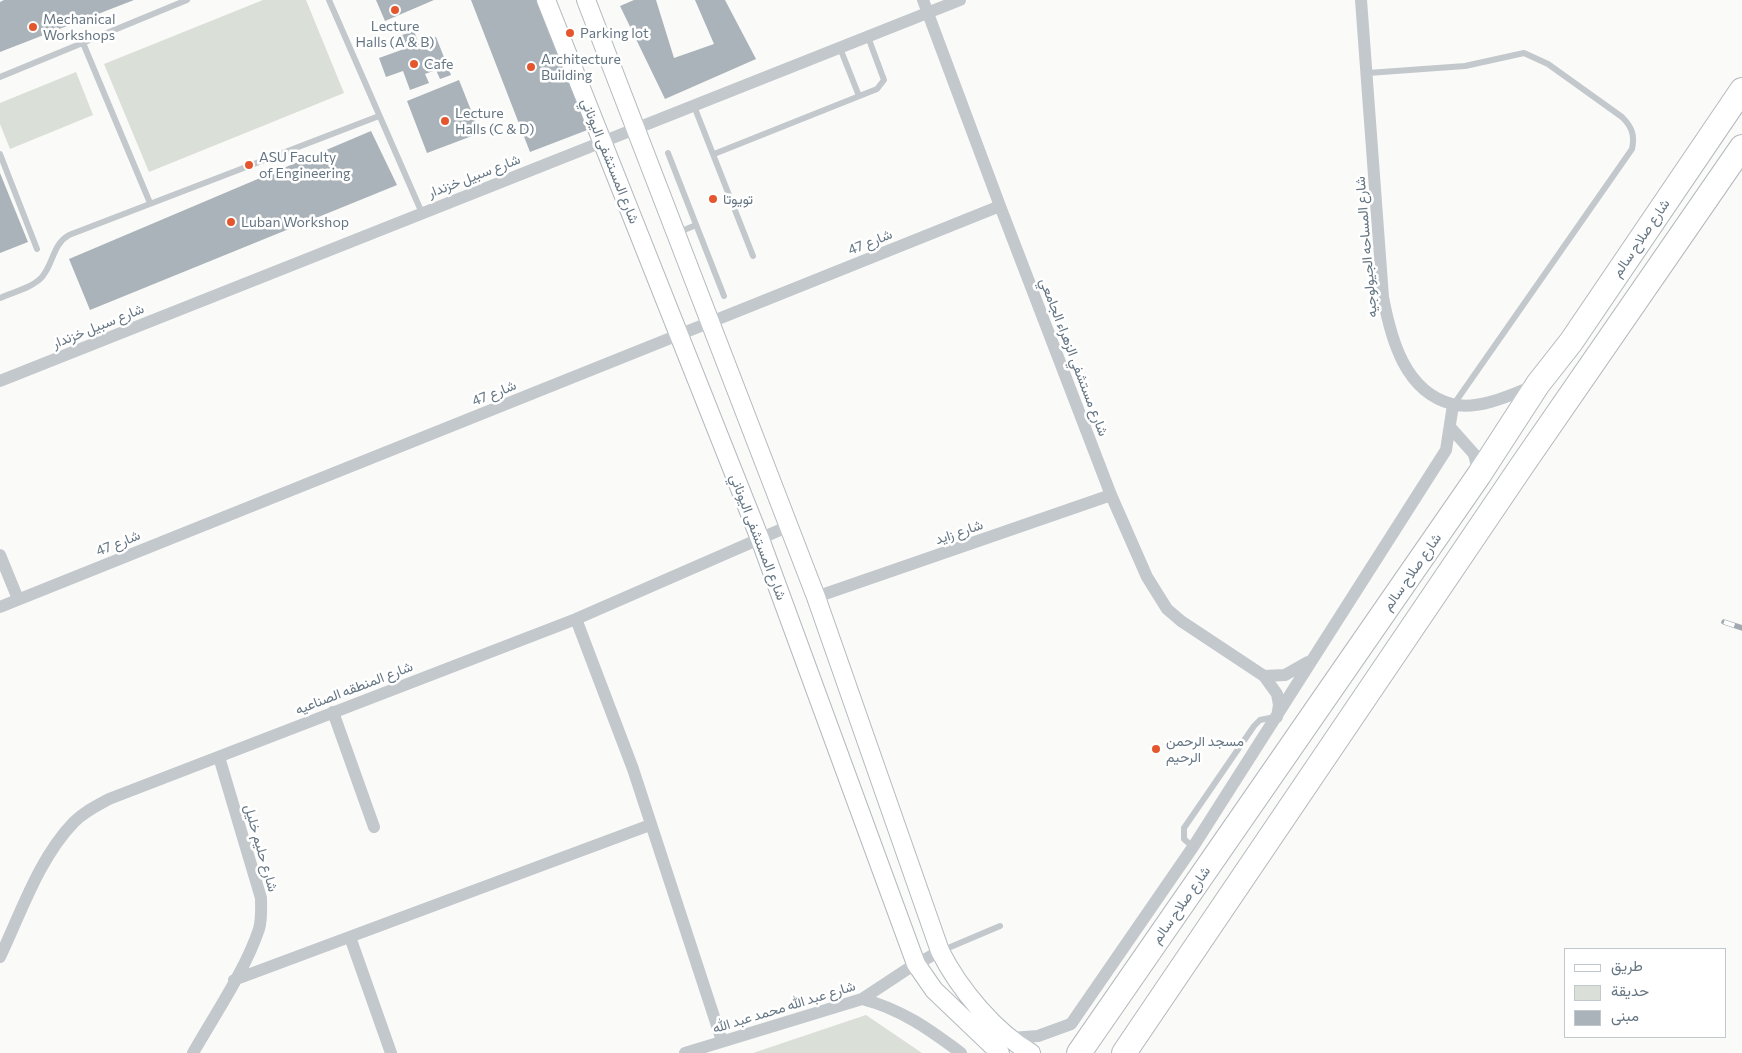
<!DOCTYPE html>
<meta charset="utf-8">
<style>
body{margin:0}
#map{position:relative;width:1742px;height:1053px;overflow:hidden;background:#fafaf8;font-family:Commissioner,Vazirmatn,sans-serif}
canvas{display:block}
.legend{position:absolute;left:1564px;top:948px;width:162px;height:90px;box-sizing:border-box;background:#fff;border:1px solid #c1c8cd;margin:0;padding:6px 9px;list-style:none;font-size:15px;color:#657683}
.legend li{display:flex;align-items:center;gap:10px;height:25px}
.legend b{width:25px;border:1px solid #c1c8cd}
</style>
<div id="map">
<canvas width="1742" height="1053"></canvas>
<ul class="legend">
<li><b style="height:6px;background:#fff"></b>طريق</li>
<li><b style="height:14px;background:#dadfd7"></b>حديقة</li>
<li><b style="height:14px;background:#aab3b9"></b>مبنى</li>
</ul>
</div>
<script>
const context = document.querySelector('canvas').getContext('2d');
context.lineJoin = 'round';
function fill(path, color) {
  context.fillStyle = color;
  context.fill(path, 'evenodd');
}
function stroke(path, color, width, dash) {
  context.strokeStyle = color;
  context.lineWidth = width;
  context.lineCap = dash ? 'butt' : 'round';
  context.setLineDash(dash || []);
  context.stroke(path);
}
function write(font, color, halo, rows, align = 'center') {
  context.font = font + ' Commissioner,Vazirmatn,sans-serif';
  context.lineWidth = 5;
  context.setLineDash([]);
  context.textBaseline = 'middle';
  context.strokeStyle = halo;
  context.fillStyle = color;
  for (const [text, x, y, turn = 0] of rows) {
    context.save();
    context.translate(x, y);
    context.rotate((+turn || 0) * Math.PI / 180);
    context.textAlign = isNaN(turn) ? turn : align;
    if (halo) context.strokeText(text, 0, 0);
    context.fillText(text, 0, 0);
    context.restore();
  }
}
const green = new Path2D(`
 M263,0H306L344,93L149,172L104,64Z
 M76,72L93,115L10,149L0,124V103Z
 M866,1015L922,1053H753Z`);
const building = new Path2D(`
 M4,0H134L0,52V2Z
 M376,0H434L385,21Z
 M471,0H540L590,129L530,152Z
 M634,0H656L674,58L714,44L695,0H725L756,59L665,99L620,6Z
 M414,31L419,44L436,37L451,75L440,79L436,70L425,74L429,83L410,90L403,71L386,77L379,58L404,49L399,36Z
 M459,80L480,133L427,153L407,101Z
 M371,131L397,185L90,310L69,259Z
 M0,173L28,242L0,253Z`);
const lane = new Path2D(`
 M329,0L422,213
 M83,43L150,203
 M840,48L859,96
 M1368,73L1465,66L1524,53L1548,64L1622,117C1632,127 1635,135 1632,149L1454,404
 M0,77L187,0
 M694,106L753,256
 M668,153L724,296
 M0,154L37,249
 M714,154L877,89L884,80L868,37
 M677,233L696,225
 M0,298C13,292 32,288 42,277C54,263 52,245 69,235L379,116
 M1193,847L1184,839V828L1254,726L1260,720L1275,717
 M941,951L1000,926`);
const street = new Path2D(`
 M923,0L1000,206L1111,495L1147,577L1167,609L1181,621L1264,676L1277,694L1279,705L1277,717
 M1361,0L1383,297C1391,339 1405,392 1452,404C1477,411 1511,395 1533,386
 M0,381L960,0
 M1450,427L1474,454L1479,474
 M0,555L18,599
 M816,597L1111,495
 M0,607L1000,206
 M576,619L633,769L722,1041
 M1264,676L1285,675L1308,662
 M333,712L374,827
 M350,937L391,1053
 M0,957C21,913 39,858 74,822C84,812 96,806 109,799L576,619L789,526
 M234,980L650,825
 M862,999C901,1009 929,1029 961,1053
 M1011,1038L1038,1036L1071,1024L1193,847L1446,450L1453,405
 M193,1053C214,1016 246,969 259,929C262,919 261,908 261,898L219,757
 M685,1053L862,999L906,970L940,951`);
const secondary = new Path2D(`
 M546,0L760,539L916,964L934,990L1000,1053
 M586,0L816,597L940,951C959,989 995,1032 1031,1053`);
const highway = new Path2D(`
 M1079,1053L1479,475L1538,384L1571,342L1742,90
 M1124,1053L1521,467L1742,147`);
const rail = new Path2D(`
 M1724,622L1742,628`);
const markers = [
 [395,10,5,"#e4572e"],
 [33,27,5,"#e4572e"],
 [570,33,5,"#e4572e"],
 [414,64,5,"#e4572e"],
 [531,67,5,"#e4572e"],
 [445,121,5,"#e4572e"],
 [249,165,5,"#e4572e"],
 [713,199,5,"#e4572e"],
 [231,222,5,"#e4572e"],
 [1156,749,5,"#e4572e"]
];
const poiNames = [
 ["Mechanical",43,19],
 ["Workshops",43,35],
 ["Lecture",395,26,"center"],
 ["Halls (A & B)",395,42,"center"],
 ["Parking lot",580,33],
 ["Architecture",541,59],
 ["Building",541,75],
 ["Cafe",424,64],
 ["Lecture",455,113],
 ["Halls (C & D)",455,129],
 ["ASU Faculty",259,157],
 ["of Engineering",259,173],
 ["تويوتا",723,199],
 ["Luban Workshop",241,222],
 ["مسجد الرحمن",1166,741],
 ["الرحيم",1166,757]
];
const streetNames = [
 ["شارع المستشفى اليوناني",610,161,68],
 ["شارع سبيل خزندار",474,176,-21],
 ["شارع صلاح سالم",1641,238,-56],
 ["شارع 47",870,242,-22],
 ["شارع المساحه الجيولوجيه",1366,247,-95],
 ["شارع سبيل خزندار",98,326,-22],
 ["شارع مستشفي الزهراء الجامعي",1074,357,69],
 ["شارع 47",494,393,-22],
 ["شارع زايد",959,532,-19],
 ["شارع المستشفى اليوناني",758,537,69],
 ["شارع 47",118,543,-22],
 ["شارع صلاح سالم",1412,572,-55],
 ["شارع المنطقه الصناعيه",354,688,-21],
 ["شارع حليم خليل",261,848,74],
 ["شارع صلاح سالم",1181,905,-55],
 ["شارع عبد الله محمد عبد الله",784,1007,-17]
];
fill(green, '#dadfd7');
fill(building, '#aab3b9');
stroke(secondary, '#b3babf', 20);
stroke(highway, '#b4b9bd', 26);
stroke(lane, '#c3c8cc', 6);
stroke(street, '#c3c8cc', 12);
stroke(secondary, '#fff', 18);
stroke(highway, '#fff', 24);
stroke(rail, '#a2aab0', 5.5);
stroke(rail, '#fff', 4, [11]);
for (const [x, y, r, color] of markers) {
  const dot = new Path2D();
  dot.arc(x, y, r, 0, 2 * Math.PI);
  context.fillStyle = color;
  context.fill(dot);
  stroke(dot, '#fff', 2);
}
write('14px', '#657683', '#fff', poiNames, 'left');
write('14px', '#657683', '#fff', streetNames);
</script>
